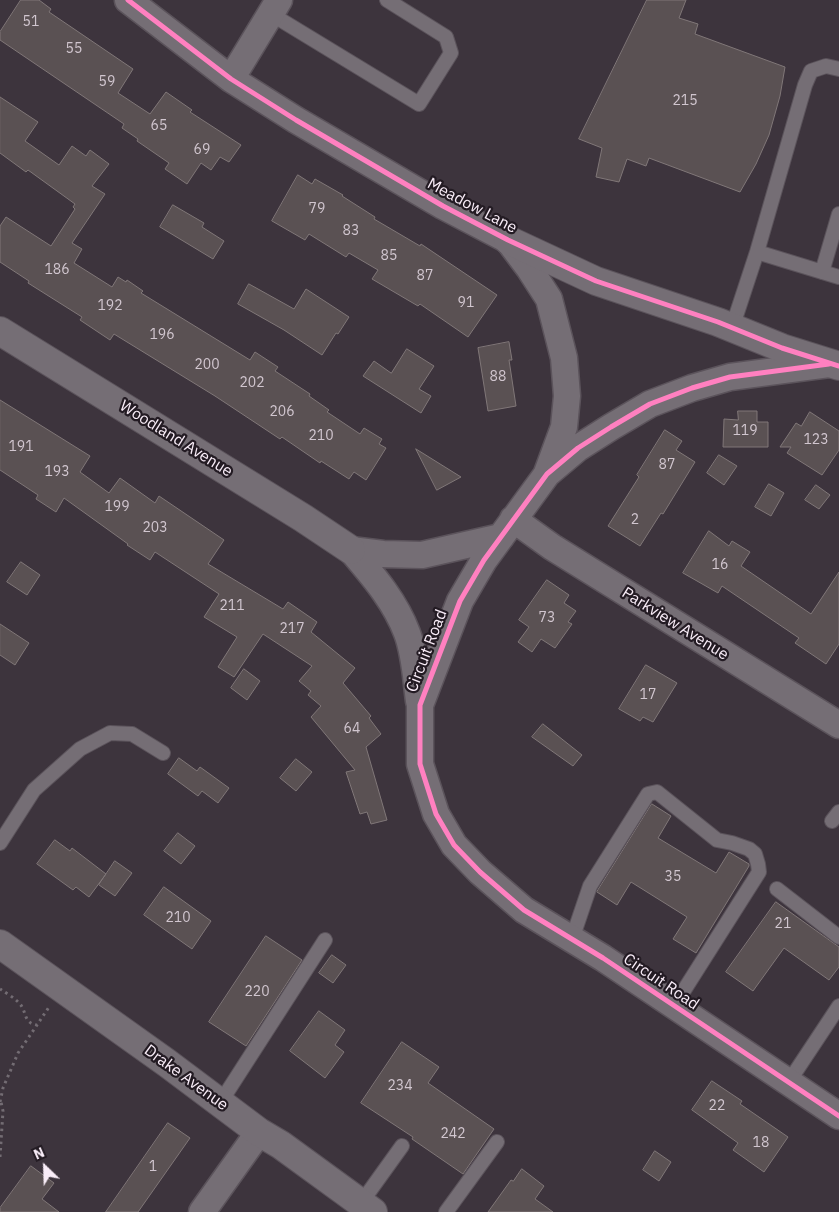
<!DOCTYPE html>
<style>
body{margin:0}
#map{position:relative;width:839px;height:1212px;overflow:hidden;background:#3d343d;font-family:"IBM Plex Sans",sans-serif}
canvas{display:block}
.north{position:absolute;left:20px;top:1142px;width:50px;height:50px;-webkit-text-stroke:4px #231b23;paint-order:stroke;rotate:336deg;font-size:14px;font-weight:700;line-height:20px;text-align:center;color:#f9edf8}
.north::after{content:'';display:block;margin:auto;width:18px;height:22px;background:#f9edf8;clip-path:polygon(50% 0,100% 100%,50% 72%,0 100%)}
</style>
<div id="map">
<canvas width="839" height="1212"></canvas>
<div class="north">N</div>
</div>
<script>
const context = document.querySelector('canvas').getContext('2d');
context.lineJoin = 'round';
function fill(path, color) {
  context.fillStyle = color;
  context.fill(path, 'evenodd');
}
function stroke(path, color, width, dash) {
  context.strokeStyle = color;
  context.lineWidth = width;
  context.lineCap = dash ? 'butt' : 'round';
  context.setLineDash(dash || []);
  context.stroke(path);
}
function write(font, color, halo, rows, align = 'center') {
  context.font = font + ' "IBM Plex Sans",sans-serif';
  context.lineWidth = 4.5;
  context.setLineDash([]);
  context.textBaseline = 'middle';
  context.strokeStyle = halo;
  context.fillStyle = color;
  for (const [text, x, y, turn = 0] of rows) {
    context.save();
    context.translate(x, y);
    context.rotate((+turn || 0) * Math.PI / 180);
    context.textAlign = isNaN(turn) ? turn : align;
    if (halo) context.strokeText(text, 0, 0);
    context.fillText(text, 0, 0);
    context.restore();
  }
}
const building = new Path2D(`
 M21,0H39L51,9L49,12L133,69L118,93L150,114L166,92L192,110L190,112L241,145L229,162L220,157L211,170L201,163L187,184L165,169L169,163L137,141L138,139L122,128L124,124L0,40V32Z
 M647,0H686L679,18L698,24L695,34L785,67L780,96L769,135L756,164L740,192L649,158L646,166L627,159L619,182L596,177L602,148L579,139Z
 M0,97L38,122L25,141L59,165L72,146L86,156L90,150L109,164L92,186L105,194L72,243L82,249L74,263L112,287L118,277L126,282L127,280L143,291L141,293L250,360L255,352L278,367L275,371L310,394L309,396L329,410L327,412L360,434L364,428L382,439L379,444L386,448L366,480L354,472L349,479L321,461L320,463L282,437L280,439L215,396L114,334L110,340L80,320L82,317L28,283L29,281L0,262V226L6,217L51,246L75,209L73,207L75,204L28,170L26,172L0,153Z
 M298,175L312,184L315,179L343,195L342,196L375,217L374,219L420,246L421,244L497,295L468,337L420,304L418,306L372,279L378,270L349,253L346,257L309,234L305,240L272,221Z
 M173,205L204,223L202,227L224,241L213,259L160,227Z
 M249,284L294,309L306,289L349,317L338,334L336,333L322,355L284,330L238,304Z
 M509,342L512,360H509L516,406L488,411L478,348Z
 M407,349L434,366L419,389L431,396L421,413L363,376L374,361L391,373Z
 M0,400L90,456L80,472L109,493L120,478L155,503L159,496L224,540L208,564L283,609L288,602L317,622L311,632L355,668L343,683L371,716L369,718L381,734L366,747L387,820L371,824L367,812L360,814L346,772L355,770L311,717L321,706L308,695L311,691L299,681L312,666L263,634L234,677L218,667L237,637L204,617L219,594L155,552L150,560L127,545L128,544L64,498L56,512L36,499L38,495L0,470Z
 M738,411H757V422H768V447H723L724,419L738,420Z
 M810,412L839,431V450L822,475L787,453L791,447H780L796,423L801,426Z
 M665,430L682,441L676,450L695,462L663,514L661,513L640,546L608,526L639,477L637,475Z
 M416,449L461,477L437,490Z
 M719,455L737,466L724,485L707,473Z
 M769,484L784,493L771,516L755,507Z
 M816,485L830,495L819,509L805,500Z
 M709,531L729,546L732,541L750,552L741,566L811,614L839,572V644L826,664L795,643L799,638L722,586L718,593L683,573Z
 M21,562L40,575L27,595L7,582Z
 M547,580L569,595L564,603L576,611L568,622L572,624L555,648L541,639L532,652L518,642L529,627L519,620Z
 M0,624L29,643L15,665L0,655Z
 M646,665L677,683L653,722L643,717L640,721L619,709Z
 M244,669L260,681L247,700L231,688Z
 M543,724L582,755L573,766L532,737Z
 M179,758L197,771L200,767L229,788L218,803L202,791L198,796L168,774Z
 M296,759L312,772L296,791L280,778Z
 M652,804L671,816L658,838L716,873L729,852L749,864V866L696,953L673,939L687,917L631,882L617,905L597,892Z
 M178,833L195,846L181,864L164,851Z
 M55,840L70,851L72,848L106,874L89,897L76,887L73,890L37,864Z
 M115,861L132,873L115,896L99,885Z
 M164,887L211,921L192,949L144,915Z
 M776,902L839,947V967L829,980L784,948L753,991L726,972Z
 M266,936L302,960L246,1046L209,1022Z
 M332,955L346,965L333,983L319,973Z
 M319,1011L345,1030L335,1045L344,1052L325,1078L290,1051Z
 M402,1042L439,1067L428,1083L494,1129L463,1174L412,1139L413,1137L361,1103Z
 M712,1081L742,1101L740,1104L788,1137L764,1172L733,1150L738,1143L692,1110Z
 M168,1123L190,1138L138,1212H106Z
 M655,1151L671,1162L659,1181L643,1170Z
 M31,1166L54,1183L42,1199L59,1212H0V1208Z
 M522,1169L544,1186L535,1199L553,1212H488L511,1180L513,1181Z`);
const path = new Path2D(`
 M0,989C6,993 15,998 20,1004C27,1012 23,1023 37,1025L49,1007
 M0,1102L3,1088L18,1053L37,1025
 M0,1157L3,1111L1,1102`);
const service = new Path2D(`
 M271,14L419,104L451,53L446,37L387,0
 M757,252L839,277
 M822,272L839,214
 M732,328L757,252L805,85L811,71L826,66L839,69
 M832,821L839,812
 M0,843L34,790L80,749L110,733L132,734L163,753
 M777,889L839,937
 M572,939L590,886L648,794L657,792L717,840L732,843L749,849L755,854L758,864L759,872L674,1006
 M788,1083L839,1006
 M220,1103L325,940
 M361,1203L402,1146
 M446,1212L497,1142`);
const minor = new Path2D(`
 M128,0L231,79L296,120L443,206L508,240L529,268L549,299L564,358L567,396L564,427L547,473
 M231,79L279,0
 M829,364L730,377L692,388L650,404L611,427L578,448L547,474L484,560L460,601L420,705V764L436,814L454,845L480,872L524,910L603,958L839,1116
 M513,519L552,547L839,725
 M351,550C373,576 395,601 407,633C415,654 416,679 419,701
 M351,550L383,554L422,555L501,537
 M202,1212L259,1132`);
const tertiary = new Path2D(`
 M508,240L596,281L718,322L782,348L839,366
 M0,331L303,518L351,550
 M0,944L167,1063L259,1132L281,1145L373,1212`);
const cycleway = new Path2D(`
 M128,0L231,79L296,120L443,206L508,240L596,281L718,322L782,348L839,366
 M829,364L730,377L692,388L650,404L611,427L578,448L547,474L484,560L460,601L420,705V764L436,814L454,845L480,872L524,910L603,958L839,1116`);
const numberNames = [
 ["51",31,22],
 ["55",74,49],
 ["59",107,82],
 ["215",685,101],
 ["65",159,126],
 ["69",202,150],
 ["79",317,209],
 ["83",351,231],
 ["85",389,256],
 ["186",57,270],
 ["87",425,276],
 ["91",466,303],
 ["192",110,306],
 ["196",162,335],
 ["200",207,365],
 ["88",498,377],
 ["202",252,383],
 ["206",282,412],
 ["119",745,431],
 ["210",321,436],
 ["123",816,440],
 ["191",21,447],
 ["87",667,465],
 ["193",57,472],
 ["199",117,507],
 ["2",635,520],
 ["203",155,528],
 ["16",720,565],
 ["211",232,606],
 ["73",547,618],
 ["217",292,629],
 ["17",648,695],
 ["64",352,729],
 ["35",673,877],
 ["210",178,918],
 ["21",783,924],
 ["220",257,992],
 ["234",400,1086],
 ["22",717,1106],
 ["242",453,1134],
 ["18",761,1143],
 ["1",153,1167]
];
const streetNames = [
 ["Meadow Lane",472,206,28],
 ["Woodland Avenue",176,439,32],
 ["Parkview Avenue",675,624,32],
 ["Circuit Road",427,651,-69],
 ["Circuit Road",661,982,34],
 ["Drake Avenue",186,1078,36]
];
fill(building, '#5a5153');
stroke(building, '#807778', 1);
stroke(service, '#5b535b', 16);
stroke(minor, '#5b535b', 29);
stroke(tertiary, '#5b535b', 30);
stroke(path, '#736c73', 3, [2.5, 4]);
stroke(service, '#756e75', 14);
stroke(minor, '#756e75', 26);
stroke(tertiary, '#756e75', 28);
stroke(cycleway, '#ff80c0', 5);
write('14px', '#d1c6cf', null, numberNames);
write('16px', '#f9edf8', '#231b23', streetNames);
</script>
